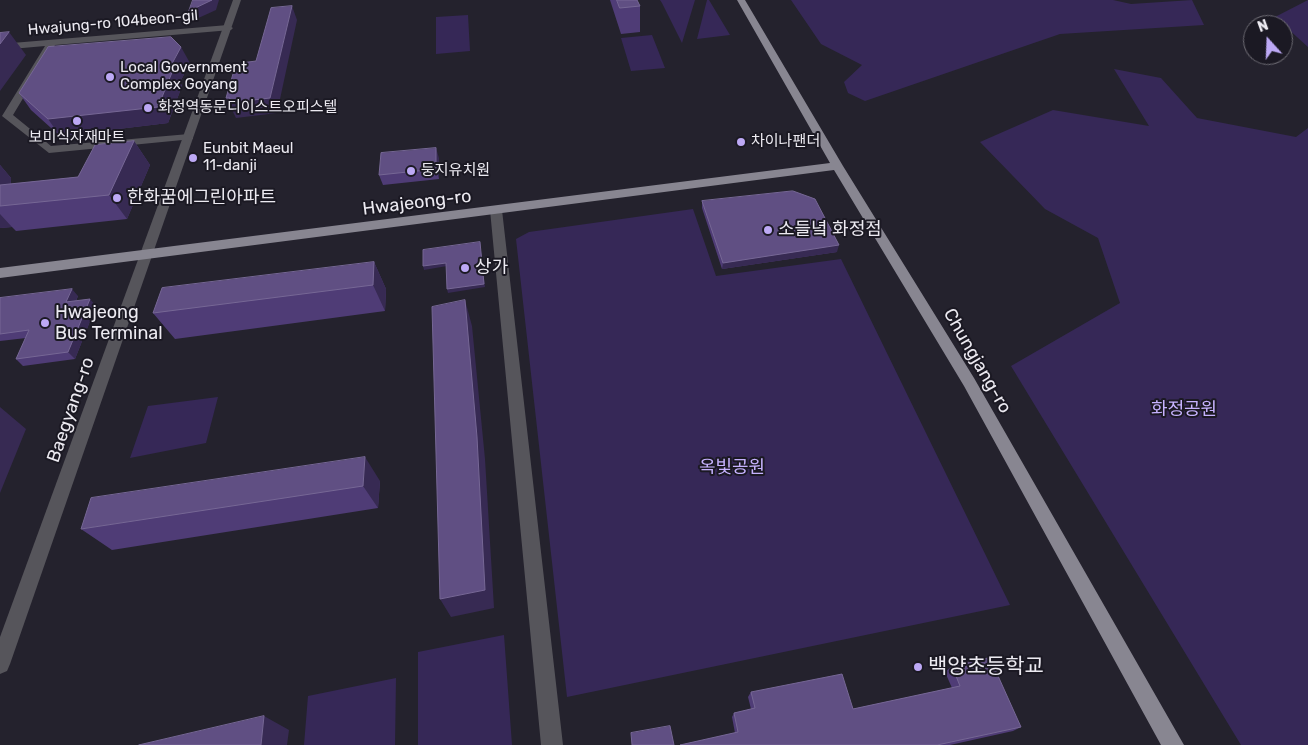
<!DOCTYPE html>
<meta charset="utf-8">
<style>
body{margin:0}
#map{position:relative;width:1308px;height:745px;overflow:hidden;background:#24222d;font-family:Rubik,sans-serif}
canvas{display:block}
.north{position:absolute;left:1243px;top:15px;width:50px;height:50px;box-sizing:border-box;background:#1b1923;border:1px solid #6f6d75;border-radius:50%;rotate:340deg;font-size:14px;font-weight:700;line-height:20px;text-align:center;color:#eceaf1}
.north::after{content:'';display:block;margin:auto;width:18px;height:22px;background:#bda9f5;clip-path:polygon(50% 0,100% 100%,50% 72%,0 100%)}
</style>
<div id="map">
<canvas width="1308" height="745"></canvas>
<div class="north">N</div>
</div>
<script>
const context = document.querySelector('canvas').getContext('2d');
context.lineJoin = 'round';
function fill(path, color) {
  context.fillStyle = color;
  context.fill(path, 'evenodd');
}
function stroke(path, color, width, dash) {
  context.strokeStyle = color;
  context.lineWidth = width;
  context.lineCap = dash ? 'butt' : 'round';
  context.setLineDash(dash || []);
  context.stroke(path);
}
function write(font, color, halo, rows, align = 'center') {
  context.font = font + ' Rubik,"Noto Sans KR",sans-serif';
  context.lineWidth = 4;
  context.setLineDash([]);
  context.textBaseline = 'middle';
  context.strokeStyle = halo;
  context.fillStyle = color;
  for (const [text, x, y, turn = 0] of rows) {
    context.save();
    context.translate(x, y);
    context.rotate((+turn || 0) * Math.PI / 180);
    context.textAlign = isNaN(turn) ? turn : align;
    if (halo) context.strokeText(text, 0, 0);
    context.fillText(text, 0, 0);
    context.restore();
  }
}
const green = new Path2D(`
 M660,0H695L682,43L662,3Z
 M707,0H709L730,35L697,39Z
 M791,0H1113L1131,4L1192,0L1204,25L1060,34L865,101L848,93L844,82L862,65L821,44Z
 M1308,0V47L1275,17Z
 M468,15L470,51L436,54V17Z
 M652,35L665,68L631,71L621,38Z
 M1114,69L1161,78L1197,118L1296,137L1308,128V745H1241L1011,366L1120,303L1098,238L1045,209L980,142L1053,110L1149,126Z
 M693,209L716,276L841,259L1010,605L567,697L516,239L529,232Z
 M218,397L206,443L130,458L148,406Z
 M504,635L512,745H418V652Z
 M396,678L395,745H304L308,696Z`);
const minor = new Path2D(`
 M228,25L233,28L231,30L55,45L13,115L51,146L189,134L193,135V139L49,153L2,116L45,46L0,50V44Z
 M496,206L502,210L563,745H541L490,210Z`);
const tertiary = new Path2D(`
 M233,0H241L10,664L7,671L0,674V637Z`);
const primary = new Path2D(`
 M737,0H745L843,166L974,378L1184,745H1161L964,386L834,170L0,278V268L830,163Z`);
const wall = new Path2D(`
 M610,0H637L640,6V32L621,34Z
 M190,63L180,82L182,86L168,123L60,136L31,110L19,93Z
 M134,141L150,165L127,219L16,231L12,227L0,228V165L11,178V184L78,177Z
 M439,158V179L383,185L379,175Z
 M702,201L837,252L722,269L702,208Z
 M374,262L386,289L385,311L175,339L153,313Z
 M78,296L76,301L96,306L75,359L23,366L16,359L26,338L0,341V298Z
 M380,481L378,508L112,550L81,529Z
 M952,666L1021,727L1013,731L950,745H680L735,733L732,717L734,713L751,709L748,697L751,692L853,709L952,688L945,672Z`);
const shadedWall = new Path2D(`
 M212,0H219L216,10L194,20L189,11Z
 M292,6L297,20L277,113L236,118L226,98H270Z
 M9,32L26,55L0,91V44Z
 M181,47L190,63L180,82L182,86L168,123L60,136L48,119L168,71Z
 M134,141L150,165L127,219L109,195Z
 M436,148L439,158V179L436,169Z
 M0,165L11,178L10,205L0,200Z
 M0,214L12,227L0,228Z
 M480,242L485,287L448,293L447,289Z
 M839,245L837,252L722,269L723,263Z
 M374,262L386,289L385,311L373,285Z
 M446,263L447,266L424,270L423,266Z
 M72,289L78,296L72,309L66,302Z
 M90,299L96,306L75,359L68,352Z
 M465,300L472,326L485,459L494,608L451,617L440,599Z
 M0,407L26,429L0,493Z
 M365,457L380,481L378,508L363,486Z
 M264,716L289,730L287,745H261Z`);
const building = new Path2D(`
 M193,0H212L189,11Z
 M617,0H637L640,6L620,8Z
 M292,6L270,98L228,103L230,98H226L235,67L240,66L241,63L256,61L271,8Z
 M9,32L0,44V33Z
 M171,37L181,47L168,71L173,70L158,107L48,119L19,93L48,47Z
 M134,141L109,195L0,206V185L78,177L95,145Z
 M436,148V169L379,175L381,153Z
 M793,191L815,199L839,245L723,263L702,201Z
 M480,242L484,284L447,289L446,263L423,266V250Z
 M374,262L373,285L153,313L162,288Z
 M72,289L66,302L90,299L68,352L16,359L29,330L0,334V298Z
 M465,300L477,437L485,590L440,599L432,307Z
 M365,457L363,486L81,529L91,498Z
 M990,658L1021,727L937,745H680L738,732L734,713L755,708L751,692L842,674L853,709L960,686L952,666Z
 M264,716L261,745H139Z
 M670,726L674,745H632L631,733Z`);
const markers = [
 [110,77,5,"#bda9f5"],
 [148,108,5,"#bda9f5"],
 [77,121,5,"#bda9f5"],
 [741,142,5,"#bda9f5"],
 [193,158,5,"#bda9f5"],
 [411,171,5,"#bda9f5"],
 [117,198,5,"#bda9f5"],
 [768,230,5,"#bda9f5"],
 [465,268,5,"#bda9f5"],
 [45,323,5,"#bda9f5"],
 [918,667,5,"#bda9f5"]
];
const farStreetnames = [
 ["Hwajung-ro 104beon-gil",113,23,-5]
];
const farPoinames = [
 ["Local Government",120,68],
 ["Complex Goyang",120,85],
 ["화정역동문디이스트오피스텔",158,108],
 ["보미식자재마트",77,138,"center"],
 ["차이나팬더",751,142],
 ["Eunbit Maeul",203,149],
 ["11-danji",203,166],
 ["둥지유치원",421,171]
];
const poiNames = [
 ["한화꿈에그린아파트",127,198],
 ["소들녘 화정점",778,230],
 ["상가",475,268],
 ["Hwajeong",55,313],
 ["Bus Terminal",55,334]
];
const streetNames = [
 ["Hwajeong-ro",417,203,-7],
 ["Chungjang-ro",977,361,60],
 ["Baegyang-ro",71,410,-71]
];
const parkNames = [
 ["화정공원",1184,410],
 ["옥빛공원",732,468]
];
const nearPoinames = [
 ["백양초등학교",928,667]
];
fill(green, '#362857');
fill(minor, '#56555b');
fill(tertiary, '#56555b');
fill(primary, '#888691');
fill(wall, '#4f3c76');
fill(shadedWall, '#372a53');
fill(building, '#604f83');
stroke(building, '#766795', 1);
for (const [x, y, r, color] of markers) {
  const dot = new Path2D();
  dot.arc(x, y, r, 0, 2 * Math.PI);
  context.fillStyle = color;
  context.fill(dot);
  stroke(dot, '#1b1923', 2);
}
write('15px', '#eceaf1', '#1b1923', farStreetnames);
write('15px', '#eceaf1', '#1b1923', farPoinames, 'left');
write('18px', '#eceaf1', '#1b1923', poiNames, 'left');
write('18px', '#eceaf1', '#1b1923', streetNames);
write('18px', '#c6b2fe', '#1b1923', parkNames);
write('21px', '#eceaf1', '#1b1923', nearPoinames, 'left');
</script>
